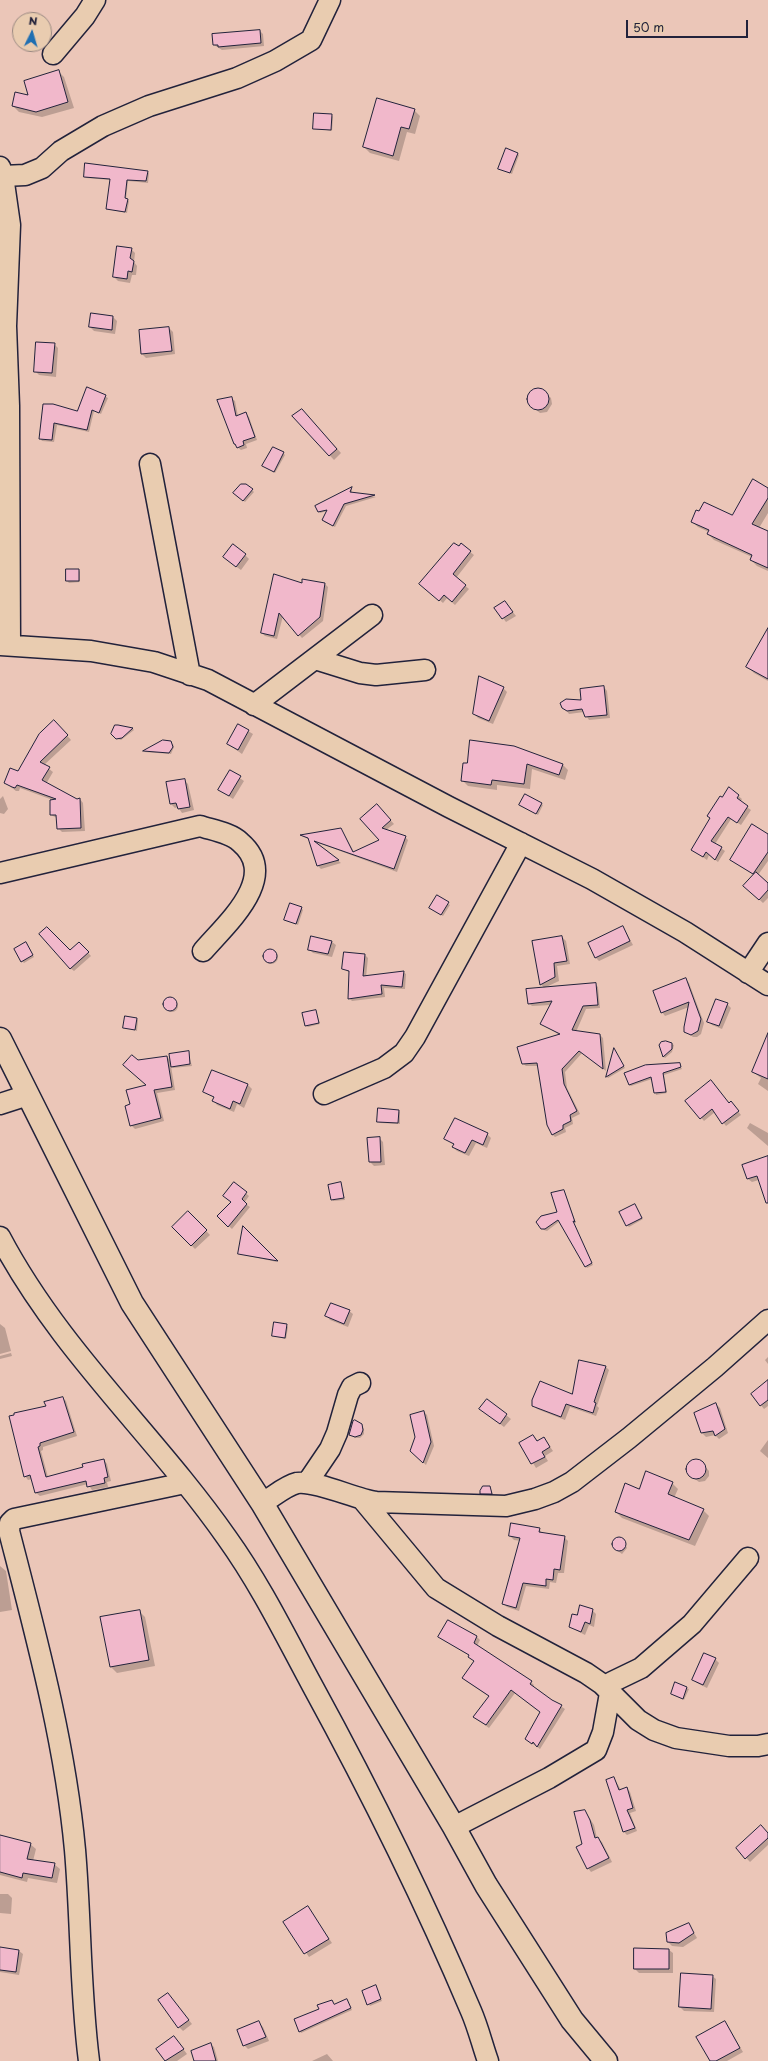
<!DOCTYPE html>
<style>
body{margin:0}
#map{position:relative;width:768px;height:2061px;overflow:hidden;background:#ebc6b8;font-family:"Playpen Sans",sans-serif}
canvas{display:block}
.north{position:absolute;left:12px;top:12px;width:40px;height:40px;box-sizing:border-box;background:#e9ccb0;border:1px solid #998881;border-radius:50%;rotate:5deg;font-size:11px;font-weight:700;line-height:16px;text-align:center;color:#22223b}
.north::after{content:'';display:block;margin:auto;width:14px;height:18px;background:#1f6fb2;clip-path:polygon(50% 0,100% 100%,50% 72%,0 100%)}
.scale{position:absolute;left:626px;top:20px;width:122px;height:18px;box-sizing:border-box;border:2px solid #22223b;border-top:0;padding-left:5px;font-size:12px;line-height:14px;white-space:nowrap;color:#22223b;-webkit-text-stroke:3px #e9ccb0;paint-order:stroke}
</style>
<div id="map">
<canvas width="768" height="2061"></canvas>
<div class="north">N</div>
<div class="scale">50 m</div>
</div>
<script>
const context = document.querySelector('canvas').getContext('2d');
context.lineJoin = 'round';
function fill(path, color) {
  context.fillStyle = color;
  context.fill(path, 'evenodd');
}
function stroke(path, color, width, dash) {
  context.strokeStyle = color;
  context.lineWidth = width;
  context.lineCap = dash ? 'butt' : 'round';
  context.setLineDash(dash || []);
  context.stroke(path);
}
const shadow = new Path2D(`
 M260,31L263,34L264,46L222,50L214,45Z
 M58,71L64,77L74,108L42,117L19,112L13,106L30,97Z
 M414,110L420,116L415,134L407,132L399,161L370,153L364,147Z
 M332,115L333,117L332,131L314,128Z
 M518,154L519,155L512,174L499,169Z
 M147,172L149,173L148,183L128,181L126,199L129,201L127,213L107,209L111,180L86,178L85,177Z
 M131,249L135,253L134,262L137,266L136,275H132L130,283L118,281L114,277Z
 M113,317L117,321L115,334L94,331L90,327Z
 M169,328L173,332L175,354L146,358L142,354Z
 M54,344L58,348L56,377L39,375L35,371Z
 M87,388L108,398L101,414L94,411L89,432L57,425L54,442L42,441L40,438L44,405L77,412Z
 M533,390H542L551,398L552,404L547,412L540,413L530,405L529,395Z
 M231,398L235,401L238,416L245,413L249,417L257,440L246,444L247,448L241,450L234,444Z
 M306,414L341,453L334,460L293,416Z
 M283,453L285,455L275,473L264,466Z
 M246,485L254,492L245,502L234,493Z
 M352,488V493L376,497L346,506L335,527L324,522L323,520L327,511L320,513L316,506Z
 M768,489V513L759,528L768,532V571L757,566L751,560L752,557L714,540L708,534L709,532L698,527L692,522L733,516Z
 M461,545L474,555L456,578L469,589L455,605L447,598L443,603L424,587Z
 M245,555L249,559L241,570L228,561Z
 M79,570L80,572V582L69,583L67,581Z
 M303,580L325,584L328,587L323,621L302,638L283,616L277,639L265,636L262,633L302,584Z
 M505,602L516,616L506,622L503,618Z
 M768,630V681L754,673L748,667Z
 M604,687L607,691L610,718L589,720L584,712L569,714L561,703L582,701Z
 M503,688L507,692L493,724L478,718L474,714Z
 M54,721L71,740L44,765L53,772L46,784L76,800L80,799L83,803L85,831L62,832L58,828L57,818L51,815L50,799L20,788L19,791H16L7,784L18,773Z
 M238,725L253,734L242,754L228,744Z
 M118,726L133,729L134,730L121,740L116,738Z
 M164,741L173,744L174,747L171,754L144,752Z
 M471,742L563,765L568,770L565,780L532,769L530,789L497,785V790L468,786L462,780L468,765Z
 M230,771L244,781L233,799L219,790Z
 M184,780L188,784L194,810L182,813L178,807L175,808L171,804L167,783Z
 M730,789L742,799L740,802L751,810L741,825L731,819L715,844L725,851L718,862L709,855L707,860L693,850L711,819L708,816Z
 M3,796L8,809L4,814L0,813V799Z
 M541,804L543,805L538,815L522,806Z
 M380,809L394,824L386,830L405,837L408,840L397,872L316,842L341,863L321,869L318,866L310,840L302,836L341,829L354,852L381,840Z
 M768,835V861L758,875L755,873L754,875L768,889V898L763,903L748,889L754,875L731,860Z
 M437,896L450,905L443,916L432,909Z
 M301,908L303,910L298,925L287,921Z
 M623,927L633,945L599,961L595,957Z
 M562,937L566,941L570,964L557,966L559,981L544,988L541,984Z
 M332,942L336,945L332,957L313,953L309,949Z
 M79,943L91,956L74,971L70,968V952Z
 M27,945L34,957L24,963L22,961Z
 M264 957a7 7 0 1 1 14 0a7 7 0 1 1-14 0Z
 M345,953L365,955L368,958L366,977L403,972L406,974L405,989L384,988L385,997L352,1001L349,998L350,973L343,968Z
 M685,979L689,983L704,1023L701,1034L697,1037H693L685,1031L689,1007L665,1016L662,1012Z
 M595,984L598,987L600,1008L586,1009L576,1032L600,1035L603,1038L606,1071L582,1053L565,1072L567,1088L580,1114L572,1118L573,1124L565,1128L566,1132L555,1137L552,1134L538,1066H526L522,1063L560,1035L542,1024L551,1005L532,1006L529,1003Z
 M166 1006a6 6 0 1 1 12 0a6 6 0 1 1-12 0Z
 M727,1004L731,1008L722,1029L712,1025L708,1021Z
 M316,1011L320,1024L308,1027L306,1026Z
 M137,1019L138,1020L137,1031L124,1027Z
 M672,1044L674,1045L672,1052L665,1058L663,1056Z
 M614,1050L625,1068L608,1078L607,1077Z
 M768,1051V1091L758,1084L761,1078L753,1072Z
 M188,1052L192,1066L173,1068L171,1066L175,1090L157,1093L164,1121L135,1129L131,1125V1105L148,1085L138,1061L167,1057L171,1061Z
 M679,1064L682,1069L664,1075L667,1093L656,1095L652,1079L631,1086L629,1085Z
 M213,1071L248,1085L252,1089L244,1108L237,1104L234,1112L217,1105L214,1101L215,1098L204,1092Z
 M687,1101L729,1104L734,1106L741,1115L726,1126L715,1112L704,1121Z
 M399,1111L400,1112V1124L380,1123L378,1121Z
 M750,1123L768,1133V1146L747,1128Z
 M487,1134L491,1138L487,1148L476,1143L469,1156L457,1151L453,1147L454,1145L446,1139Z
 M379,1138L383,1142L385,1165L374,1166L370,1162L368,1139Z
 M768,1157V1184L759,1180L752,1182L748,1179L743,1165Z
 M234,1183L249,1196L244,1203L250,1207L232,1229L218,1216L232,1202Z
 M341,1183L345,1200L333,1201L332,1199Z
 M565,1193L576,1223L573,1222L593,1265L587,1268L560,1221L547,1231L544,1230L539,1225L558,1213Z
 M635,1205L643,1219L629,1227L627,1225Z
 M188,1212L210,1235L195,1249L173,1227Z
 M244,1228L277,1262L239,1254Z
 M349,1311L353,1314L348,1327L330,1320L327,1316Z
 M0,1324L5,1328L11,1351L0,1354Z
 M286,1325L288,1327L286,1339L273,1336Z
 M11,1353L12,1356L0,1359V1356Z
 M768,1357V1364L765,1360Z
 M606,1367L609,1370L597,1406L599,1408L596,1416L570,1407L565,1420L537,1409L533,1405L573,1395Z
 M768,1381V1406L764,1409L752,1394Z
 M63,1398L66,1401L77,1436L43,1447V1450L41,1451L48,1477L84,1468L104,1460L107,1464L111,1481L107,1482L108,1487L92,1490L88,1484L40,1496L36,1493L32,1479L28,1480L25,1476L47,1407Z
 M487,1400L511,1419L504,1427L484,1412Z
 M716,1404L720,1408L728,1433L719,1439L715,1435L706,1437L702,1433Z
 M424,1412L427,1415L434,1446L426,1465L414,1454Z
 M361,1425L364,1429V1434L360,1438H355L350,1434Z
 M533,1436L538,1441L544,1438L553,1451L545,1456L548,1461L536,1468L521,1443Z
 M768,1440V1458L760,1451Z
 M693,1461L701,1462L709,1471V1476L705,1481L699,1482L687,1473L688,1464Z
 M672,1483L678,1489L674,1498L703,1510L709,1516L695,1546L622,1518L616,1512L639,1490Z
 M490,1487L493,1495L481,1493Z
 M539,1529L543,1534L564,1537L568,1541L564,1573H558L556,1583L550,1582L549,1589L526,1586L519,1611L507,1607L503,1604L521,1541L514,1540L510,1536Z
 M622,1538L627,1548L622,1554L614,1548L613,1542L616,1539Z
 M0,1566L6,1571L12,1610L0,1612Z
 M592,1610L596,1614L594,1627L589,1625L585,1635L570,1627Z
 M139,1611L145,1617L155,1666L117,1673L111,1667Z
 M449,1621L477,1637L480,1640L477,1646L531,1682L534,1685L533,1688L565,1709L540,1749L526,1739L541,1712L515,1693L489,1728L478,1720L490,1697L466,1681L474,1661L470,1656L439,1637Z
 M715,1659L719,1663L707,1688L697,1683L693,1679Z
 M676,1683L689,1689L684,1700L672,1694Z
 M614,1778L621,1790L627,1788L630,1792L636,1811L630,1813L637,1831L627,1835L624,1832L607,1781Z
 M585,1811L594,1825L597,1838L602,1842L612,1862L591,1872L588,1868L584,1845Z
 M768,1834V1845L750,1862L737,1848Z
 M0,1836L30,1844L36,1849L33,1861L54,1864L60,1869L57,1883L28,1878L27,1882L0,1875Z
 M0,1894H8L12,1898L11,1914L0,1913Z
 M308,1908L332,1943L309,1957L285,1922Z
 M689,1924L697,1938L683,1947L672,1946L668,1942Z
 M0,1948L19,1951L23,1954L19,1975L0,1972Z
 M669,1950L673,1953V1973H639L635,1969Z
 M712,1976L716,1979L714,2012L684,2011L680,2007Z
 M375,1986L382,2001L370,2006L363,1991Z
 M168,1994L192,2024L183,2031L179,2027Z
 M347,2000L352,2010L301,2033L300,2031L332,2001L334,2005Z
 M725,2022L743,2052L727,2061H711Z
 M259,2023L263,2027L269,2041L248,2049L244,2045Z
 M174,2037L187,2054L177,2061H166L158,2049Z
 M210,2044L214,2047L218,2061H195Z
 M327,2054L333,2061H312Z`);
const building = new Path2D(`
 M260,30L261,43L218,47V45H213L212,34Z
 M59,70L68,102L36,112L12,106L15,92L28,95L24,81Z
 M377,98L415,109L409,129L401,127L393,156L363,147Z
 M314,113L332,114L331,130L313,129Z
 M506,148L518,153L510,173L498,169Z
 M85,163L148,171L146,181L127,180L125,198L128,199L125,212L106,209L110,179L84,177Z
 M117,246L132,248L130,258L134,261L132,272L128,271L127,279L113,277Z
 M91,313L113,316L112,330L89,327Z
 M169,327L172,351L141,354L139,330Z
 M36,342L55,343L52,373L34,372Z
 M87,387L106,395L99,413L92,410L87,430L54,423L52,440L39,439L43,404H53L77,411Z
 M527 399a11 11 0 1 1 22 0a11 11 0 1 1-22 0Z
 M232,397L236,416L246,412L255,437L243,441L244,445L237,448L235,444H234L217,400Z
 M302,409L337,449L329,456L292,416Z
 M273,447L284,452L274,472L262,466Z
 M753,479L768,488V498L752,524L768,531V568L750,560L752,555L707,534L709,530L691,522L696,510L699,511L704,502L732,515Z
 M241,484H246L253,489L243,501L233,493Z
 M352,487L350,492L375,495L344,504L333,526L322,520L327,510L318,512L315,506Z
 M454,543L459,546L461,543L471,551L453,574L466,585L452,602L444,595L439,601L419,584Z
 M233,544L246,554L236,567L223,557Z
 M66,569H79V581H66Z
 M274,574L302,583V579L325,583L320,617L298,636L279,613L274,636L261,633Z
 M505,601L513,612L502,619L494,608Z
 M768,628V679L746,667Z
 M479,676L504,687L489,721L473,714Z
 M604,686L607,715L585,717L582,709L567,711L562,708L560,703L566,699L581,700L580,689Z
 M54,720L68,735L40,762L50,767L42,780L77,799L80,798L81,828L57,829L56,815H50V800L56,799L17,785L15,788L12,787L4,783L10,768L18,771L39,734Z
 M238,724L249,730L238,750L227,744Z
 M115,725H118L133,728L122,738L116,739L111,734Z
 M163,740L171,741L173,747L169,753L143,751Z
 M470,740L514,746L563,764L559,775L527,764L524,784L492,780L491,785L461,781L463,763H467Z
 M230,770L241,776L229,796L218,790Z
 M185,779L190,807L178,809L176,803L170,804L166,782Z
 M729,787L739,795L737,798L748,806L737,823L728,817L711,841L722,847L715,860L706,852L703,857L691,850L710,818L707,816L720,796L722,797Z
 M525,794L542,803L536,814L519,805Z
 M377,804L391,820L382,828L406,836L394,869L314,841L339,860L317,866L308,838L300,835L341,828L353,852L379,840L360,819Z
 M752,824L768,834V852L753,874L730,860Z
 M756,872L768,883V890L759,900L743,886Z
 M437,895L449,902L441,915L429,908Z
 M290,903L302,907L296,924L284,920Z
 M623,926L630,941L595,958L588,943Z
 M47,927L70,950L79,942L89,952L70,969L39,934Z
 M311,936L332,941L328,954L308,950Z
 M562,936L567,961L554,963L555,977L540,985L532,941Z
 M26,942L33,955L21,962L14,949Z
 M263 956a7 7 0 1 1 14 0a7 7 0 1 1-14 0Z
 M344,952L365,954L363,976L404,971L402,987L381,985L382,994L348,999L349,971L342,969Z
 M686,978L701,1019L698,1031L691,1035L684,1032V1027L689,1002L661,1013L653,991Z
 M596,983L598,1005L583,1006L572,1030L600,1034L603,1069L579,1051L562,1069L564,1084L577,1111L570,1115L571,1121L563,1125V1129L552,1135L547,1125L537,1063L522,1064L517,1047L560,1034L540,1024L552,1001L528,1004L526,989Z
 M163 1004a7 7 0 1 1 14 0a7 7 0 1 1-14 0Z
 M716,999L728,1003L719,1026L707,1022Z
 M316,1010L319,1023L305,1026L302,1013Z
 M125,1016L137,1018L135,1030L123,1028Z
 M768,1033V1079L752,1072Z
 M666,1041L672,1043V1049L663,1057L659,1045L661,1042Z
 M614,1048L624,1066L606,1077Z
 M189,1051L190,1064L171,1067L169,1054Z
 M132,1055L138,1060L167,1056L172,1087L154,1090L161,1118L130,1126L125,1106L130,1104L126,1090L146,1085L123,1065Z
 M680,1063L681,1067L663,1073L666,1092L654,1093L651,1077L629,1085L624,1073L645,1065Z
 M212,1070L248,1084L240,1104L233,1101L230,1109L212,1101L214,1097L203,1092Z
 M711,1080L729,1103L731,1101L739,1111L722,1124L712,1109L700,1119L685,1101Z
 M378,1108L399,1110L398,1123L377,1122Z
 M455,1118L488,1133L483,1145L472,1140L465,1153L452,1147L454,1144L444,1139Z
 M380,1137L381,1162H369L367,1138Z
 M768,1156V1203H766L757,1176L747,1179L742,1165Z
 M234,1182L247,1192L242,1199L247,1204L228,1227L217,1216L231,1202L223,1196Z
 M341,1182L344,1198L331,1200L328,1185Z
 M564,1190L575,1222L573,1221L592,1263L585,1267L558,1220L545,1229H541L536,1222L541,1216L557,1212L551,1193Z
 M635,1204L642,1218L626,1226L619,1212Z
 M188,1211L207,1230L191,1246L172,1227Z
 M243,1226L278,1261L238,1254Z
 M331,1303L350,1310L344,1324L325,1316Z
 M274,1322L287,1324L285,1338L272,1336Z
 M579,1360L606,1366L594,1402L596,1403L593,1413L566,1404L561,1417L532,1406V1400L540,1381L572,1394Z
 M768,1380V1400L760,1406L751,1394Z
 M63,1397L74,1432L40,1443V1446L38,1447L46,1477L83,1467L82,1464L104,1459L108,1477L104,1478L105,1483L87,1487L86,1481L35,1493L30,1475L24,1477L9,1416L14,1415V1413L46,1406L44,1402Z
 M487,1399L507,1414L500,1424L479,1409Z
 M716,1403L725,1429L715,1436L713,1431L701,1433L694,1413Z
 M424,1411L431,1442L423,1463L410,1451L415,1437L410,1415Z
 M355,1420L362,1424L363,1430L361,1435L355,1437L349,1435L353,1421Z
 M533,1435L537,1441L544,1437L550,1447L542,1452L545,1457L531,1464L519,1443Z
 M686 1469a10 10 0 1 1 20 0a10 10 0 1 1-20 0Z
 M646,1471L673,1482L668,1494L704,1509L689,1540L615,1512L625,1483L639,1489Z
 M483,1486H490L492,1494H480V1491Z
 M511,1523L540,1528L539,1532L565,1536L560,1570L554,1569L553,1580L546,1579V1586L523,1583L516,1608L502,1604L520,1538L509,1536Z
 M612 1544a7 7 0 1 1 14 0a7 7 0 1 1-14 0Z
 M580,1605L593,1609L590,1624L585,1622L581,1632L569,1627L572,1614L577,1615Z
 M140,1610L149,1660L110,1667L100,1617Z
 M448,1620L477,1636L474,1643L532,1681L530,1684L552,1700L562,1705L537,1747L533,1742L532,1744L525,1739L540,1712L511,1690L486,1725L473,1717L489,1696L462,1678L474,1661L468,1657L469,1655L438,1637Z
 M704,1653L716,1658L703,1685L692,1680Z
 M675,1682L687,1687L683,1699L671,1694Z
 M614,1777L619,1790L627,1787L633,1808L627,1810L635,1828L623,1832L606,1780Z
 M585,1810L590,1820L595,1838L598,1837L609,1858L587,1869L576,1847L582,1844L574,1812Z
 M761,1825L768,1833V1838L745,1859L736,1848Z
 M0,1835L31,1843L27,1859L55,1863L52,1878L23,1873L22,1878L0,1872Z
 M308,1906L329,1939L304,1954L283,1922Z
 M689,1923L694,1933L679,1943L667,1942L666,1933Z
 M0,1947L19,1950L16,1972L0,1970Z
 M634,1948L669,1949V1969H634Z
 M681,1973L713,1975L711,2009L679,2007Z
 M376,1985L381,1999L367,2005L362,1991Z
 M168,1993L189,2020L178,2028L158,2000Z
 M347,1999L351,2008L299,2032L294,2019L319,2009L317,2005L332,2000L334,2004Z
 M259,2021L266,2037L243,2046L237,2030Z
 M725,2021L740,2048L716,2061H710L696,2037Z
 M174,2036L184,2049L165,2061L156,2049Z
 M211,2043L216,2061H194L191,2051Z`);
const street = new Path2D(`
 M53,54L85,16L95,0
 M0,167L3,176L10,225L6,326L9,406L10,644
 M3,176L25,175L42,168L61,151L103,126L149,106L237,78L275,61L311,40L330,0
 M150,464L190,675
 M0,645L91,651L154,662L208,680L449,807L592,879L685,932L768,985
 M315,659L360,673L376,675L425,670
 M254,705L372,615
 M0,873L200,826C212,830 231,833 240,842C281,877 227,923 203,951
 M748,973L768,943
 M324,1094L384,1068L404,1053L415,1037L521,843
 M0,1104L28,1095
 M0,1237C60,1351 155,1435 227,1538C260,1584 285,1635 312,1685C370,1791 424,1900 471,2011C478,2027 482,2044 488,2061
 M307,1483L330,1449L337,1433L348,1395L352,1387L360,1383
 M362,1499L436,1588L498,1626L586,1673L602,1684L638,1720L654,1730L676,1738L729,1746H758L768,1744
 M262,1503C273,1497 285,1486 297,1483C316,1480 355,1499 376,1502L506,1506L535,1499L554,1492L572,1482L629,1438L715,1367L768,1320
 M454,1827L549,1778L596,1750L603,1732L612,1682L641,1668L692,1624L748,1558
 M89,2061C80,1991 81,1920 75,1850C65,1742 36,1636 9,1531L10,1523L14,1519L185,1483`);
const primary = new Path2D(`
 M0,1039L132,1303L262,1503L454,1827L486,1885L572,2020L606,2061`);
fill(shadow, '#0003');
fill(building, '#f1b8cb');
stroke(building, '#22223b', 1);
stroke(street, '#22223b', 23);
stroke(primary, '#22223b', 25);
stroke(street, '#e9ccb0', 20);
stroke(primary, '#e9ccb0', 22);
</script>
